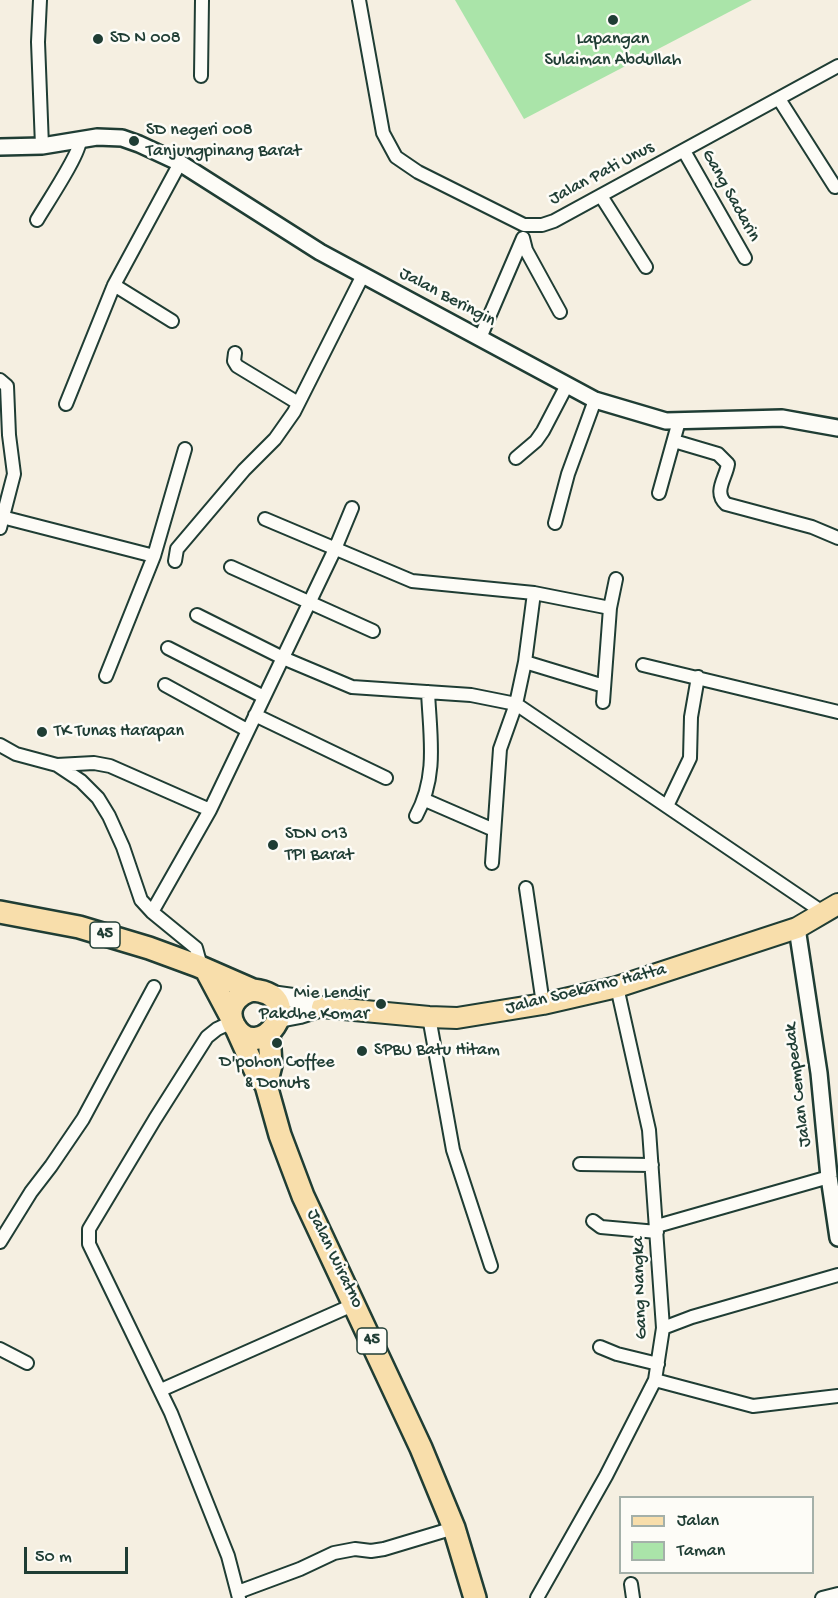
<!DOCTYPE html>
<style>
body{margin:0}
#map{position:relative;width:838px;height:1598px;overflow:hidden;background:#f5efe1;font-family:"Gochi Hand",sans-serif}
canvas{display:block}
.legend{position:absolute;left:619px;top:1496px;width:195px;height:78px;box-sizing:border-box;background:#fdfcf7;border:2px solid #a4b0a9;margin:0;padding:8px 10px;list-style:none;font-size:18px;color:#1f3d34}
.legend li{display:flex;align-items:center;gap:12px;height:30px}
.legend b{width:30px;border:2px solid #a4b0a9}
.scale{position:absolute;left:24px;top:1547px;width:104px;height:27px;box-sizing:border-box;border:3px solid #1f3d34;border-top:0;padding-left:8px;font-size:18px;line-height:21px;white-space:nowrap;color:#1f3d34;-webkit-text-stroke:4px #fdfcf7;paint-order:stroke}
</style>
<div id="map">
<canvas width="838" height="1598"></canvas>
<ul class="legend">
<li><b style="height:8px;background:#f8deab"></b>Jalan</li>
<li><b style="height:16px;background:#aae4a9"></b>Taman</li>
</ul>
<div class="scale">50 m</div>
</div>
<script>
const context = document.querySelector('canvas').getContext('2d');
context.lineJoin = 'round';
function fill(path, color) {
  context.fillStyle = color;
  context.fill(path, 'evenodd');
}
function stroke(path, color, width, dash) {
  context.strokeStyle = color;
  context.lineWidth = width;
  context.lineCap = dash ? 'butt' : 'round';
  context.setLineDash(dash || []);
  context.stroke(path);
}
function write(font, color, halo, rows, align = 'center') {
  context.font = font + ' "Gochi Hand",sans-serif';
  context.lineWidth = 5;
  context.setLineDash([]);
  context.textBaseline = 'middle';
  context.strokeStyle = halo;
  context.fillStyle = color;
  for (const [text, x, y, turn = 0] of rows) {
    context.save();
    context.translate(x, y);
    context.rotate((+turn || 0) * Math.PI / 180);
    context.textAlign = isNaN(turn) ? turn : align;
    if (halo) context.strokeText(text, 0, 0);
    context.fillText(text, 0, 0);
    context.restore();
  }
}
const green = new Path2D(`
 M455,0H752L524,119Z`);
const minor = new Path2D(`
 M40,0L38,42L42,146
 M359,0L383,133L396,157L418,172L524,225H542L554,221L838,66
 M201,76L202,0
 M779,99L835,187
 M684,151L745,258
 M601,196L646,267
 M37,220C45,206 82,151 80,139
 M523,238L526,250L560,312
 M114,285L172,321
 M480,338L523,238
 M235,353L234,361L237,366L298,403
 M0,380L7,386L9,435L14,474L0,528
 M66,404L114,285L180,163
 M674,441L718,454L728,464C726,478 713,492 726,504L812,527L838,538
 M516,458L536,441L543,431L567,385
 M659,493L679,421
 M2,517L154,556
 M265,519L412,581L534,593L610,608
 M555,523L568,474L595,400
 M175,561L177,549L244,470L275,439L294,412L363,275
 M231,567L373,631
 M197,615L283,658L352,687L471,695L516,704L824,913
 M168,648L264,697
 M525,662L604,686
 M643,665L838,712
 M106,676L154,556L185,449
 M165,685L247,730
 M603,702L610,608L616,579
 M255,715L386,778
 M0,745L16,754L57,765L81,781L98,798L109,816L123,847L141,900L152,912L196,948L199,959L198,966
 M57,765L94,763L110,766L210,810
 M425,800L494,830
 M667,806L690,758L691,717L698,677
 M416,816C438,776 430,736 428,692
 M492,863L500,749L516,704L525,662L534,593
 M526,888L543,1004
 M152,912L210,810L335,549L352,508
 M429,1017L453,1150L491,1266
 M232,1022L217,1029L207,1037L155,1119L89,1229V1244L171,1413L228,1556L239,1598
 M580,1164L652,1165
 M593,1221L601,1227L657,1232
 M657,1226L829,1177
 M0,1242L31,1192L51,1166L83,1119L154,987
 M663,1328L692,1317L838,1275
 M600,1347L617,1354L658,1364
 M0,1349L27,1363
 M655,1380L753,1406L838,1396
 M161,1390L355,1304
 M631,1584L633,1598
 M238,1592L300,1569L334,1553L355,1549L371,1551L384,1549L454,1528
 M537,1598L606,1476L655,1380L663,1328L649,1130L617,987
 M822,1598L838,1594`);
const tertiary = new Path2D(`
 M0,147L42,146L97,137L122,138L139,144L180,163L320,252L595,400L666,421L782,418L838,428
 M797,928L819,1073L829,1177L838,1238`);
const secondary = new Path2D(`
 M271,995L300,999L322,1007
 M279,1018L300,1014L322,1007`);
const primary = new Path2D(`
 M322,1007L429,1017L457,1018L543,1004L617,987L797,928L838,904`);
const trunk = new Path2D(`
 M0,912L79,927L149,948L198,966L253,990C312,996 258,1068 234,1025C225,1008 237,994 253,990
 M206,970L231,1017
 M237,1030L255,1070L266,1085L280,1135L303,1196L421,1448L454,1528L475,1598
 M266,1085L271,1065L269,1033`);
const markers = [
 [613,20,6,"#1f3d34"],
 [98,39,6,"#1f3d34"],
 [134,141,6,"#1f3d34"],
 [42,732,6,"#1f3d34"],
 [273,845,6,"#1f3d34"],
 [381,1004,6,"#1f3d34"],
 [277,1043,6,"#1f3d34"],
 [362,1051,6,"#1f3d34"]
];
const shields = [
 [105,935,30],
 [372,1341,30]
];
const shieldNames = [
 ["45",105,935],
 ["45",372,1341]
];
const poiNames = [
 ["SD N 008",110,39],
 ["Lapangan",613,40,"center"],
 ["Sulaiman Abdullah",613,61,"center"],
 ["SD negeri 008",146,131],
 ["Tanjungpinang Barat",146,152],
 ["TK Tunas Harapan",54,732],
 ["SDN 013",285,835],
 ["TPI Barat",285,856],
 ["Mie Lendir",369,994,"right"],
 ["Pakdhe Komar",369,1015,"right"],
 ["SPBU Batu Hitam",374,1051],
 ["D'pohon Coffee",277,1063,"center"],
 ["& Donuts",277,1084,"center"]
];
const streetNames = [
 ["Jalan Pati Unus",602,174,-28],
 ["Gang Sadarin",730,196,61],
 ["Jalan Beringin",447,298,28],
 ["Jalan Soekarno Hatta",586,990,-14],
 ["Jalan Cempedak",799,1085,-97],
 ["Jalan Wiratno",334,1259,64],
 ["Gang Nangka",641,1288,-92]
];
fill(green, '#aae4a9');
stroke(minor, '#1f3d34', 16);
stroke(tertiary, '#1f3d34', 20);
stroke(secondary, '#1f3d34', 22);
stroke(primary, '#1f3d34', 24);
stroke(trunk, '#1f3d34', 26);
stroke(minor, '#fdfcf7', 12);
stroke(tertiary, '#fdfcf7', 15);
stroke(secondary, '#fdfcf7', 18);
stroke(primary, '#f8deab', 20);
stroke(trunk, '#f8deab', 21);
for (const [x, y, r, color] of markers) {
  const dot = new Path2D();
  dot.arc(x, y, r, 0, 2 * Math.PI);
  context.fillStyle = color;
  context.fill(dot);
  stroke(dot, '#fdfcf7', 2);
}
for (const [x, y, w] of shields) {
  const box = new Path2D();
  box.roundRect(x - w / 2, y - 13, w, 26, 4.5);
  context.fillStyle = '#fdfcf7';
  context.fill(box);
  stroke(box, '#1f3d34', 1.5);
}
write('bold 16px', '#1f3d34', null, shieldNames);
write('18px', '#1f3d34', '#fdfcf7', poiNames, 'left');
write('18px', '#1f3d34', '#fdfcf7', streetNames);
</script>
